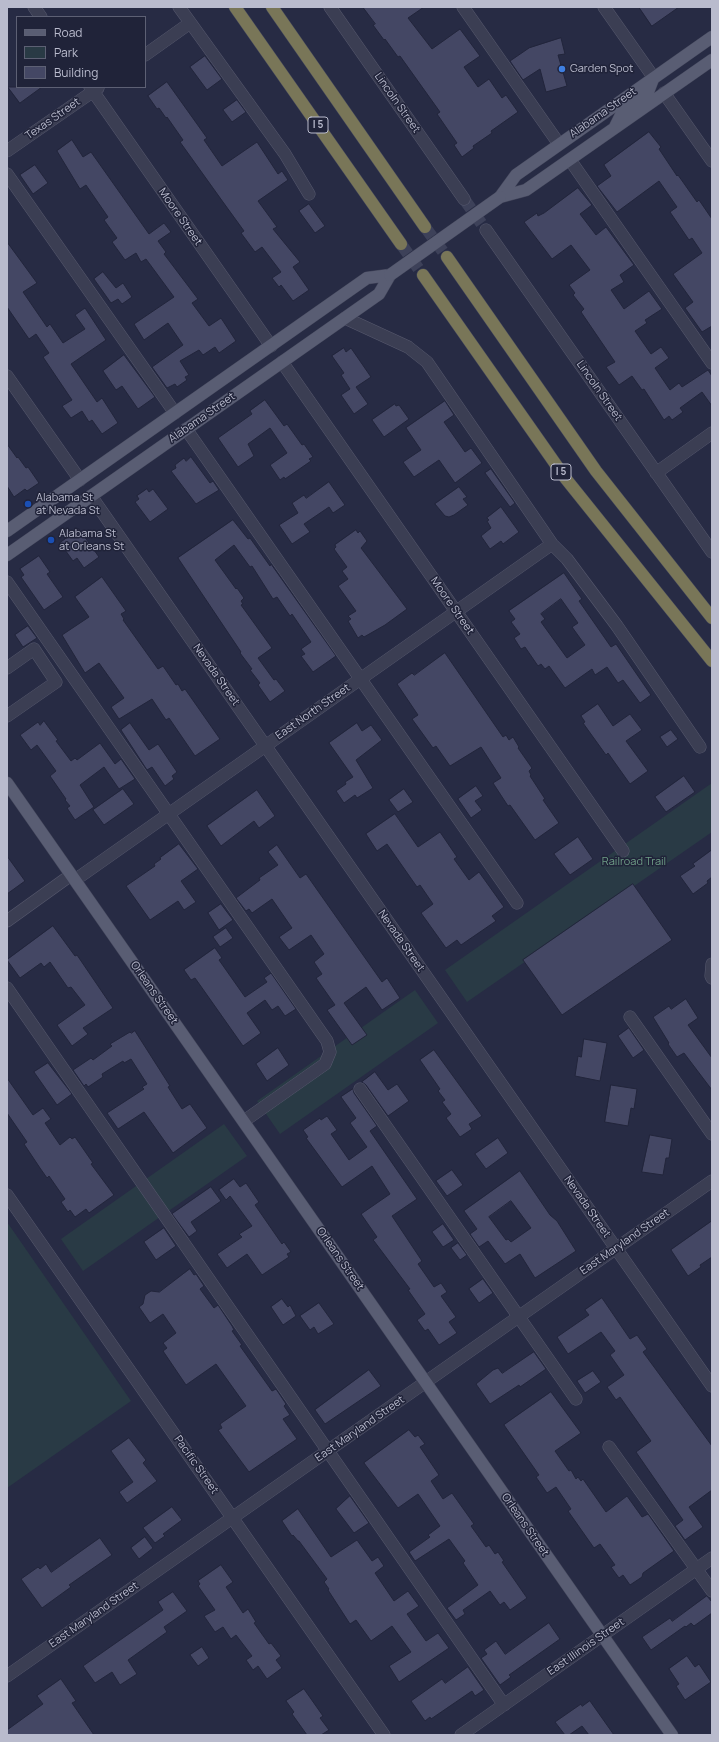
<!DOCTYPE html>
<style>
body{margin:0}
#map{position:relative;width:719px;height:1742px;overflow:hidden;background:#272b44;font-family:Manrope,sans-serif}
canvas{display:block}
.frame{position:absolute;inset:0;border:8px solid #b9bbcd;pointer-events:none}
.legend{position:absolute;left:16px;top:16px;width:130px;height:72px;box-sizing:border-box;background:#202339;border:1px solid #5d6074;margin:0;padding:5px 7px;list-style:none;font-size:12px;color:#b9bbcd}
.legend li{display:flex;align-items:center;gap:8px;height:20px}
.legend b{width:20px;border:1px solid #5d6074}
</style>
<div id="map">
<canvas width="719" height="1742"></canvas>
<div class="frame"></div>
<ul class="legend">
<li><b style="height:5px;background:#595d73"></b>Road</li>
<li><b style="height:11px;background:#293a45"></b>Park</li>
<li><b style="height:11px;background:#444764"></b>Building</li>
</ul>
</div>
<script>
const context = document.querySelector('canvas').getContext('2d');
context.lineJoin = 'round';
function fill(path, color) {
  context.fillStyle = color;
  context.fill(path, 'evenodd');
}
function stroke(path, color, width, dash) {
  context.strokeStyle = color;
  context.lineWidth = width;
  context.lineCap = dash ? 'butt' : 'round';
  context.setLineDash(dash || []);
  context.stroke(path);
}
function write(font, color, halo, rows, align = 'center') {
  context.font = font + ' Manrope,sans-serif';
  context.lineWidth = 3;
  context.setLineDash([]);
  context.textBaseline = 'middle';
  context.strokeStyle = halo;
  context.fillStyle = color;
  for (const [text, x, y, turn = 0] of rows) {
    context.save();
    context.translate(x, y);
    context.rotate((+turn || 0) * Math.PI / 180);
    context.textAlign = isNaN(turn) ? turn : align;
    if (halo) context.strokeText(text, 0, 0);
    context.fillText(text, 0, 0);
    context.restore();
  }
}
const green = new Path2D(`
 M712,783V832L467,1002L445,970Z
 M415,990L438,1023L280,1134L257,1101Z
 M224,1124L247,1156L83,1271L61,1239Z
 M7,1222L131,1401L7,1488Z`);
const building = new Path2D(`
 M363,7H424L408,18L432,49L460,29L480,56L464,67L478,87L489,79L502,98L506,95L518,112L491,131L492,133L473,146L474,148L462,157L454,145L457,143L437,114L440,112L400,56L398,57L385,39L384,40L373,25L375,24Z
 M639,7H679L652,26Z
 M561,38L565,54L558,55L567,86L546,92L540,69L523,80L510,61L529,48Z
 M205,56L222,79L207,90L190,67Z
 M167,82L207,138L204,140L222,166L257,142L278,174L282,171L288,180L258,201L277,227L273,229L300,262L293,267L309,290L293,301L281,285L279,287L272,278L281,272L262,247L255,252L241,233L244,231L223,202L180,142L183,140L167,117L166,118L159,108L157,109L148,96Z
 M8,87H42L20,103Z
 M237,100L246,112L232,122L223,110Z
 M649,132L661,147L659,149L677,176L678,175L697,202L699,200L712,219V326L702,332L685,308L693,302L673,274L702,253L692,238L689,240L670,212L677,207L659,181L617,212L597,186L611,176L604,165Z
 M72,140L83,157L91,152L149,234L164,223L171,232L158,241L166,252L164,254L198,299L192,303L209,326L221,318L236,341L219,353L215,347L203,355L199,350L180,361L189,375L185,377L187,380L177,387L175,384L167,388L152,367L183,345L168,323L144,340L134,324L174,297L146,259L141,262L136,253L125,260L112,242L117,238L104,220L108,217L86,185L80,189L57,151Z
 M35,165L48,183L33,194L20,175Z
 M578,188L592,205L580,214L596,235L606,227L634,265L620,275L624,282L611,290L624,309L649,291L662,309L645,320L647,323L635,331L651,354L661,347L669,358L655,368L670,390L679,383L682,387L708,370L712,376V406L702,392L680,408L683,412L672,420L669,416L664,420L644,389L642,390L632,376L619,385L606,367L615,362L581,312L584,309L573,295L575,293L569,285L590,270L571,245L552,259L524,222L537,213L538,216L544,213Z
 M309,204L325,226L315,233L299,211Z
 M7,242L37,283L23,292L47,327L50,324L63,343L85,329L75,315L85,308L106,340L71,364L97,402L102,398L118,423L102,434L92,420L89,422L82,411L71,418L62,406L72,400L43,357L49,353L36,334L29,339L7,307Z
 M103,272L116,288L123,283L132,297L122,304L118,299L111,303L94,279Z
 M344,348L346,352L351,348L371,377L356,387L368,404L354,414L341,395L350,389L341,375L344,373L332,356Z
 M124,355L155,397L138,409L122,386L116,390L103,371Z
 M265,400L284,426L287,424L302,445L304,444L313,457L309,459L311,461L285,479L284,477L280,480L270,465L287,453L270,428L248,444L254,456L238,467L218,438L252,414L250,411Z
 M445,401L454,415L444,422L465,452L471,448L482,463L455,483L439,460L414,477L403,462L421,450L406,428Z
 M395,404L396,406L399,405L409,419L384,437L372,420Z
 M7,444L17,458L18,457L26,468L28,467L39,483L27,491L25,489L14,497L7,486Z
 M191,457L210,483L213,481L219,490L196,504L171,471L176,468L175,465L184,458L186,461Z
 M491,469L515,503L510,507L485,473Z
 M329,482L345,505L333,513L329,507L304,524L310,532L292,544L279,525L298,513L292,503L304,495L306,498Z
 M459,487L467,497L463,499L468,505L454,515L449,517L445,516L435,504Z
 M147,489L149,492L153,489L168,509L150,522L135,502L139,499L137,496Z
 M501,507L519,532L503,544L501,541L490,549L481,536L491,528L487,521L489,520L487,518Z
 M233,520L248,539L250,538L270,566L271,564L336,656L313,672L301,656L305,654L301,649L311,642L292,614L290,616L277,597L273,599L252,566L250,567L234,545L215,560L236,589L237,588L244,598L241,601L243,604L241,605L272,648L258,658L274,680L276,679L285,691L270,702L258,685L260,683L250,670L252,669L240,653L241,652L178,558Z
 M79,529L99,557L84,568L77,558L73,561L60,543Z
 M356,530L358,533L360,531L367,541L361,548L407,609L385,625L364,637L362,635L358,638L348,621L351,619L348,616L356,611L338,586L348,579L342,571L347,567L334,549L336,547L335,545Z
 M39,556L50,572L47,574L63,597L44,610L21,577L24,575L20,569Z
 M564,573L582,599L579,601L611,647L616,644L651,695L640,703L623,680L618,683L607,667L595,675L592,669L565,688L549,666L545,669L541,664L538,666L525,647L521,649L514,638L520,634L511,622L515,619L509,611ZM561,599L578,623L572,627L585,645L567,658L541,622L545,619L541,614Z
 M102,577L126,611L121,614L124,619L123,620L158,669L163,666L176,685L178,684L182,691L185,689L220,739L195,756L169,718L166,720L152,699L119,719L111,707L124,698L99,663L85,673L62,635L89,617L75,597Z
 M28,626L37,638L23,647L15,635Z
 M445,653L503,737L506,735L509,740L513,737L519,747L518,748L532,768L529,771L531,775L530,776L545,799L543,800L559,823L535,840L510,805L508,806L493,783L501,778L481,747L450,766L436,746L433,748L412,719L418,715L397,684L412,673L414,675Z
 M598,704L613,726L630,714L642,730L626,741L648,771L630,784L608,753L606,755L583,723L585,722L581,716Z
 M44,721L58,740L56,741L71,761L75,758L77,760L100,743L115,764L121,759L135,779L119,789L104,767L80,785L94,807L75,820L67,808L70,806L65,800L66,799L50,776L56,771L37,745L31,750L20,735L38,722L40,725Z
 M130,723L149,750L158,744L177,772L172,776L174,779L165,786L152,767L147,770L121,730Z
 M357,723L362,731L371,725L382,740L356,760L373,788L357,798L355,795L344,803L336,791L346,784L345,782L353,777L329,743Z
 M671,730L678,739L667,747L660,737Z
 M684,776L695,792L666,812L655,797Z
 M476,786L483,796L475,801L482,810L471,818L458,799Z
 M123,789L134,804L104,825L93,810Z
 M404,789L413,802L398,812L389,800Z
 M257,790L275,816L259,828L254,821L221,846L207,826Z
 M395,814L418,847L440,832L457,857L454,859L469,880L479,872L504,907L492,916L496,921L461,945L457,940L446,948L421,913L433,904L420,885L417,887L387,844L377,851L366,834Z
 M578,837L593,859L570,875L554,854Z
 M179,844L198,869L181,881L196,902L184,910L178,901L150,920L126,886L155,866L154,864L161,859L160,858Z
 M277,845L300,878L306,874L382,982L387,978L400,998L382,1010L366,987L344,1003L367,1035L352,1045L327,1010L335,1005L316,978L322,974L314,962L324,954L311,935L289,950L279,937L292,928L272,899L252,913L249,909L246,911L236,898L260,880L259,878L278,865L268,852Z
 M712,850V877L707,881L708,883L693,894L680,876L695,866L693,864Z
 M7,856L25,881L7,894Z
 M633,884L672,940L562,1015L523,960Z
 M221,904L233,920L219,930L208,913Z
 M53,926L75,956L77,955L113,1008L83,1028L88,1034L72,1046L57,1025L85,1005L71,987L68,988L50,962L44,967L41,963L20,978L7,960Z
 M226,928L233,938L220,947L213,937Z
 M215,948L222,958L219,960L245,997L267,982L264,978L271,973L296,1009L285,1016L278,1006L272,1010L265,1000L247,1013L261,1033L243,1046L200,985L195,978L191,980L184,970Z
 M686,999L698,1018L688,1025L712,1058V1090L684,1053L677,1057L668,1044L669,1043L653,1017L669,1006L671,1009Z
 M629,1028L644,1050L633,1058L618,1036Z
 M135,1031L170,1086L168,1087L182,1109L190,1104L207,1128L173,1153L144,1112L118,1129L107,1113L144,1089L142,1087L147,1084L131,1059L124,1063L123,1061L102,1074L103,1077L88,1087L86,1084L84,1086L73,1070L91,1058L93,1060L112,1046L110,1044L130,1032L131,1033Z
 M584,1039L607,1043L600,1081L575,1076L578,1056L581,1057Z
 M278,1048L289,1065L267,1081L256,1064Z
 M434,1050L482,1116L469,1124L472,1129L460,1137L446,1118L451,1114L442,1102L445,1100L438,1091L440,1089L420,1060Z
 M48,1063L72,1094L57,1105L34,1072Z
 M375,1072L388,1090L397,1084L409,1101L388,1116L366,1085L362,1082Z
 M7,1078L33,1115L43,1108L51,1119L45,1123L60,1145L70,1137L72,1139L75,1137L93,1163L91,1164L114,1195L89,1213L86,1209L75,1217L70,1210L68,1212L61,1202L65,1199L49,1176L47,1178L40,1168L24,1144L27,1142L7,1113Z
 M611,1085L637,1089L634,1109L631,1108L628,1126L605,1122Z
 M353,1089L354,1093L377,1126L370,1131L417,1199L392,1216L422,1261L418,1264L434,1287L441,1283L447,1292L441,1296L456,1317L449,1322L457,1333L439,1345L428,1329L425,1331L417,1320L425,1314L408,1290L410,1289L374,1241L373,1240L377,1237L361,1214L390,1194L372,1166L342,1187L306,1138L308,1137L303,1130L320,1118L321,1120L327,1116L337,1130L331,1134L349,1160L367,1147L350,1123L356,1118L341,1097Z
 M650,1135L672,1139L669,1158H666L663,1175L642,1172Z
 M498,1138L508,1153L486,1169L475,1154Z
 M452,1170L463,1185L447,1196L436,1181Z
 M520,1171L550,1215L557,1221L576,1251L535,1278L520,1254L505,1264L488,1241L479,1247L470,1234L477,1229L464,1211ZM511,1201L531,1228L511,1242L508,1239L506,1240L489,1217Z
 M234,1179L240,1187L246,1183L259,1202L255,1205L282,1244L284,1242L291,1252L287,1254L289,1257L262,1275L247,1254L227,1268L217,1254L242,1237L239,1234L252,1226L230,1196L226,1200L219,1190Z
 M211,1187L221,1201L191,1222L197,1231L189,1237L172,1214Z
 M712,1221V1257L700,1265L701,1267L688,1276L671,1250Z
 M443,1224L454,1240L443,1247L432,1232Z
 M164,1228L176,1246L156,1260L144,1242Z
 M458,1243L467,1255L460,1260L451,1248Z
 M190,1269L194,1275L196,1274L204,1286L200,1289L214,1308L218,1305L232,1326L234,1330L232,1331L242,1345L240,1346L272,1391L276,1389L286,1404L284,1406L290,1415L283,1419L297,1439L249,1472L218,1430L222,1428L220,1424L246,1406L216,1364L186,1385L163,1351L167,1348L163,1343L176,1333L163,1314L150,1323L139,1307L143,1304L145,1295L151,1291L159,1292Z
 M483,1279L493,1293L479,1303L469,1289Z
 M602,1298L630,1339L637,1335L647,1349L643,1352L712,1446V1490L689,1507L703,1527L685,1540L675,1526L683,1520L636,1452L651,1441L620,1397L616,1400L607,1387L624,1375L610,1355L615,1351L601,1332L568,1354L557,1337L589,1315L585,1310Z
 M282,1299L288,1307L290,1305L296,1316L283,1325L271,1307Z
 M319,1303L334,1324L318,1334L314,1327L310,1330L300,1316Z
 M534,1352L546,1369L520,1387L519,1385L490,1404L476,1384L493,1370L498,1368L502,1373Z
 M369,1370L381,1386L325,1424L315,1410Z
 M593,1371L601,1382L585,1393L577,1381Z
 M551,1392L581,1433L555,1451L569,1471L571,1470L576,1479L578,1477L581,1481L583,1479L606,1512L627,1496L642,1517L648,1514L674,1551L643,1573L642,1577L630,1585L623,1575L619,1578L611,1567L615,1565L600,1544L594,1548L568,1511L571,1509L556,1487L547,1493L536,1477L539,1475L504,1425Z
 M409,1430L415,1437L418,1435L425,1444L420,1447L439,1475L431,1481L443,1499L452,1493L474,1524L471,1526L486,1547L489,1545L495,1554L498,1552L504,1561L502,1562L527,1598L510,1610L504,1602L500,1605L490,1591L463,1610L465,1614L456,1620L447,1608L478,1585L463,1563L465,1561L449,1539L415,1561L409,1552L430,1537L428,1535L440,1526L418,1494L398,1508L364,1463Z
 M129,1438L146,1460L143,1463L157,1481L127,1503L119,1492L133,1482L111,1451Z
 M350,1496L369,1523L354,1533L336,1509Z
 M172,1507L182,1520L163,1534L165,1536L155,1543L143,1528Z
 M298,1509L331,1557L357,1540L372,1561L378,1557L384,1566L375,1573L394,1601L408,1591L419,1606L407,1614L426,1641L438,1633L449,1648L399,1682L389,1666L411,1652L392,1626L371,1641L356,1620L350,1624L328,1590L329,1589L324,1582L327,1579L299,1541H298L293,1535L292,1536L282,1521Z
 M145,1537L153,1548L139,1559L131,1548Z
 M100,1538L112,1555L69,1585L71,1587L42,1608L21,1579L38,1567L40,1569L46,1564L51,1572Z
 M221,1565L233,1582L226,1587L243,1613L248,1609L256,1622L254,1623L269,1644L271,1643L281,1656L276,1660L282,1668L267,1679L258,1666L253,1670L246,1660L252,1656L236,1635L231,1639L223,1627L215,1632L204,1616L215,1610L198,1586L200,1584L198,1581Z
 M173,1592L187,1611L164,1627L167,1632L128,1660L137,1674L120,1685L112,1672L95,1683L83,1666L163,1610L158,1602Z
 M707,1596L712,1602V1613L694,1626L691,1623L686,1627L685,1626L651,1650L642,1637L670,1618L672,1621Z
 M549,1623L560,1639L509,1675L511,1677L500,1685L481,1658L487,1654L484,1650L496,1641L505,1654Z
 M202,1647L209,1658L198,1666L190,1655Z
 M687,1656L695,1667L699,1664L711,1682L685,1700L676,1686L679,1684L669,1669Z
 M468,1667L484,1690L475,1696L472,1691L431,1719L430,1717L425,1721L411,1701L442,1679L445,1683Z
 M61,1679L76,1701L72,1703L94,1735H7V1730L43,1704L37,1696Z
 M304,1689L323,1716L320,1718L329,1730L321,1735H307L292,1714L294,1712L286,1701Z
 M590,1701L614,1735H589L582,1726L569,1735H565L555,1722L581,1704L582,1706Z`);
const minorTunnel = new Path2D(`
 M464,199L486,230`);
const highwayTunnel = new Path2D(`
 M425,227L447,257
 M401,244L423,275`);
const minor = new Path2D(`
 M34,7L41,17
 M179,7L285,154L309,194
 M330,7L464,199
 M463,7L559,144
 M604,7L654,78
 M145,55L190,23
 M90,87L271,346
 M664,93L712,161
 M7,151L98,88
 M570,160L712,363
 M7,174L175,413
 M486,230L712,552
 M345,318L408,347L427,362L552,544L567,559L617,626L700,747
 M282,362L623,851
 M7,376L80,480
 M186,429L517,903
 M656,473L712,433
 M91,496L712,1386
 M7,582L327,1041L330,1052L325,1064L244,1121
 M7,668L34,649L56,682L7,716
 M75,880L552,544
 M7,921L71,875
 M712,964L711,976L712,978
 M7,988L504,1705
 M630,1017L712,1134
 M360,1089L576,1399
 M7,1195L384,1735
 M609,1447L712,1591
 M7,1676L712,1181
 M461,1735L712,1558`);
const major = new Path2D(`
 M615,127L623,111L648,92L653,79
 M500,197L516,175L712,37
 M500,197L526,190L712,60
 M7,531L367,278L390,275
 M7,555L379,294L390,275
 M7,783L672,1735`);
const highway = new Path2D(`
 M235,7L401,244
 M272,7L425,227
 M447,257L596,471L712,618
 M423,275L566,479L712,661`);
const majorBridge = new Path2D(`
 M390,275L500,197`);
const markers = [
 [562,69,4,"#3f7fe0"],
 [28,504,4,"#1a4fb4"],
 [51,540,4,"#1a4fb4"]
];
const shields = [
 [318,125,20],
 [561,472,20]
];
const shieldNames = [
 ["I 5",318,125],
 ["I 5",561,472]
];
const poiNames = [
 ["Garden Spot",570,69],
 ["Alabama St",36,498],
 ["at Nevada St",36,511],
 ["Alabama St",59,534],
 ["at Orleans St",59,547]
];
const streetNames = [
 ["Lincoln Street",397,103,55],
 ["Alabama Street",603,113,-35],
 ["Texas Street",53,119,-35],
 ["Moore Street",180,217,55],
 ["Lincoln Street",599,391,55],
 ["Alabama Street",202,418,-35],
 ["Moore Street",452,606,55],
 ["Nevada Street",216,675,55],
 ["East North Street",313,712,-35],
 ["Nevada Street",401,941,55],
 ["Orleans Street",154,993,55],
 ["Nevada Street",587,1207,55],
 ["East Maryland Street",625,1242,-35],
 ["Orleans Street",340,1259,55],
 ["East Maryland Street",360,1429,-35],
 ["Pacific Street",196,1465,55],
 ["Orleans Street",525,1525,55],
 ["East Maryland Street",94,1615,-35],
 ["East Illinois Street",586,1647,-35]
];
const parkNames = [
 ["Railroad Trail",634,862]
];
fill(green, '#293a45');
fill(building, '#444764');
stroke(building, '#22253b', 1);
stroke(minorTunnel, '#3d4159', 12, [12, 6]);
stroke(highwayTunnel, '#3d4159', 12, [12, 6]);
stroke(minor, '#57596e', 13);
stroke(major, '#42455a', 13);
stroke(highway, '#43465b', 13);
stroke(minor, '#3b3e53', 12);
stroke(major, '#595d73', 12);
stroke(highway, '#797658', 12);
stroke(majorBridge, '#42455a', 13, []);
stroke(majorBridge, '#595d73', 12);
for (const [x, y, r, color] of markers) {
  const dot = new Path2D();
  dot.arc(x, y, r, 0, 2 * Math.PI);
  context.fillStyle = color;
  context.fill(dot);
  stroke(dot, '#202339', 1.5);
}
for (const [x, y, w] of shields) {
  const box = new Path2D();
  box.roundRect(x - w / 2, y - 8, w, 16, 3);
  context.fillStyle = '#202339';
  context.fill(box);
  stroke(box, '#b9bbcd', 1);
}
write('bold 10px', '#b9bbcd', null, shieldNames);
write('11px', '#b9bbcd', '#202339', poiNames, 'left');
write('11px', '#b9bbcd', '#202339', streetNames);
write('11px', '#6f9e87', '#202339', parkNames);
</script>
